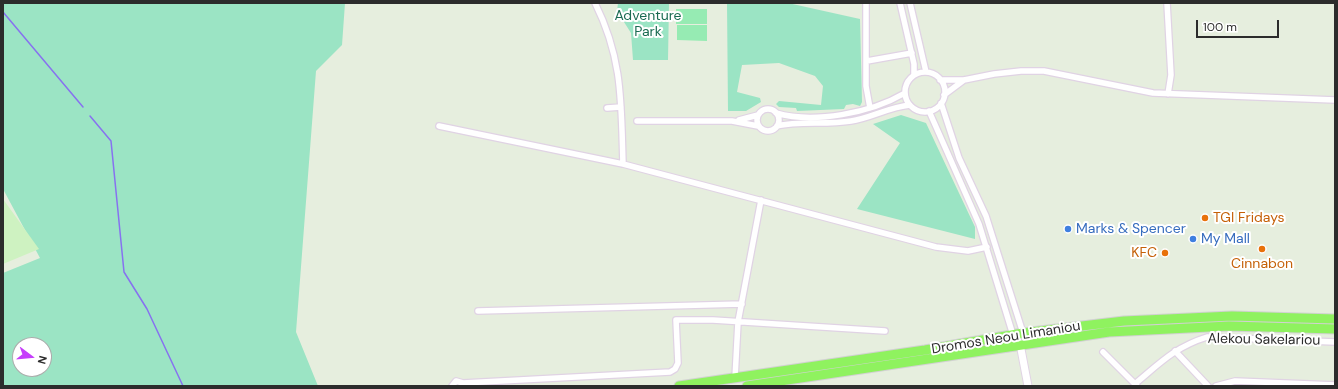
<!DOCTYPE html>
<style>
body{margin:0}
#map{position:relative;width:1338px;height:389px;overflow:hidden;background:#e6eede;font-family:"DM Sans",sans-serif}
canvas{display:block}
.frame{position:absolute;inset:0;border:4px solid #2c2c2c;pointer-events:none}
.north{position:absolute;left:12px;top:337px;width:40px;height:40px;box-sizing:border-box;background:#fff;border:1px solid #ababab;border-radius:50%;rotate:106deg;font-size:11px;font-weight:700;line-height:16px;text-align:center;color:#2c2c2c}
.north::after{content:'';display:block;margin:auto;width:14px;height:18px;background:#c63efb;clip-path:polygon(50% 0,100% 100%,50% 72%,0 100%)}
.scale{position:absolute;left:1196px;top:20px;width:83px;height:18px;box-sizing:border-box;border:2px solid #2c2c2c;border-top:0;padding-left:5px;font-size:12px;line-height:14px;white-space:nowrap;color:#2c2c2c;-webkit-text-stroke:3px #fff;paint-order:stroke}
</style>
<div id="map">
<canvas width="1338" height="389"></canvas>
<div class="frame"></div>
<div class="north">N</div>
<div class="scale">100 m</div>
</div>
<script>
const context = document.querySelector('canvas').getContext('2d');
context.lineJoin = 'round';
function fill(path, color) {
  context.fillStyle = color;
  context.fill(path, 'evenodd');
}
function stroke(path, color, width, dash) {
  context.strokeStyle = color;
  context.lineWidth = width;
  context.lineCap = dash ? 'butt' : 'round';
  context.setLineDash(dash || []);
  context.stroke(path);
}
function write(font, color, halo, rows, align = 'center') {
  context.font = font + ' "DM Sans",sans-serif';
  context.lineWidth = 4;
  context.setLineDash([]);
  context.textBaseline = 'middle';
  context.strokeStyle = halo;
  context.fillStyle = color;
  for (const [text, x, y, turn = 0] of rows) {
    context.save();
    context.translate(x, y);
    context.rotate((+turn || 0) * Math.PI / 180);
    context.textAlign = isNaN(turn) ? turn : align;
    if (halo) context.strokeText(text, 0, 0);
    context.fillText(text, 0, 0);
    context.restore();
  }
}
const green = new Path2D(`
 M3,3H345L342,45L316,71L296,332L318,386H3V273L40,258L3,189ZM20,345H44V369H20Z
 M618,3H669L668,60H633L631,33L617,11Z
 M727,3H788L860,19L862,102L860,106L853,104L846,105L844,109L797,111L796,108L779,107L776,104L779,101L821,105L823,86L815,76L779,63L742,65L737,92L760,98L761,102L746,111H728Z
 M901,115L926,123L975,227V239L857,209L900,143L873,124Z`);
const sand = new Path2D(`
 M3,199L39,249L3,264Z`);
const pitch = new Path2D(`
 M676,9H707V24H676Z
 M677,25H707V41L677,40Z`);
const stream = new Path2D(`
 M3,12L83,107
 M90,116L111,141L124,272L147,309L183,386`);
const minor = new Path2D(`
 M595,3C623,59 621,103 623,164
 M866,3V86L870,108
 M900,3L914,64V75
 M910,3L926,72
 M1167,3L1171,75L1168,94
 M867,61L912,53
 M905 92a20 20 0 1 1 40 0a20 20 0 1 1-40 0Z
 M940,80H964L994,74L1021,71H1044L1153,93L1335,100
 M944,95L964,80
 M941,103L959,158L986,216L1023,333
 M607,108L621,107
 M757 120a11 11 0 1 1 22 0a11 11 0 1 1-22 0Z
 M929,111L979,224L1013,335
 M776,113C814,124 871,113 905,93
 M739,120L758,115
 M637,121H732L758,126
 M439,126L623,164L936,247L968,251L987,247
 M777,126C799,121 827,125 851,121C871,118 889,107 910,105
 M478,311L742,304
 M1175,351L1208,386
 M1103,352L1137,386
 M735,378L738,322L761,200
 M1136,383C1160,363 1175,347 1207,337L1335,342
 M452,386L456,381L463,383L670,372L675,369L678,363L676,320H713L885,331
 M1216,386L1235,381L1335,385`);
const tertiary = new Path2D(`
 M1013,335L1020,344L1028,386`);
const primary = new Path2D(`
 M679,386L925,350L1023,333L1124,321L1232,316L1335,319
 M747,386L1109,332L1229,326L1335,329`);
const markers = [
 [1205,218,4,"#e8710a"],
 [1068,229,4,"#3f7fe0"],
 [1193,239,4,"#3f7fe0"],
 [1262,249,4,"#e8710a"],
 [1165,253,4,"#e8710a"]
];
const parkNames = [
 ["Adventure",648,16],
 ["Park",648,32]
];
const foodNames = [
 ["TGI Fridays",1213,218],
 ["KFC",1157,253,"right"],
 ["Cinnabon",1262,264,"center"]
];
const shopNames = [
 ["Marks & Spencer",1076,229],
 ["My Mall",1201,239]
];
const streetNames = [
 ["Dromos Neou Limaniou",1006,338,-9],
 ["Alekou Sakelariou",1264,340,1]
];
fill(green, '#9be4c4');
fill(sand, '#cef2c1');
fill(pitch, '#96ebb3');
stroke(stream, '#8771f0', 1.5);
stroke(minor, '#e0d3e4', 8);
stroke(tertiary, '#e0d3e4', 9);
stroke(primary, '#d1d1d1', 11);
stroke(minor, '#fff', 5.5);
stroke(tertiary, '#fff', 7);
stroke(primary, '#8ff25f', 9);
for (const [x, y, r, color] of markers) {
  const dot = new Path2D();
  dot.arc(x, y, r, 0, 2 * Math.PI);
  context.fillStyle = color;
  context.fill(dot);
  stroke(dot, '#fff', 1.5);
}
write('14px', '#1a6b52', '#fff', parkNames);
write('14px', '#c56008', '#fff', foodNames, 'left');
write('14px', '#366cbe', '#fff', shopNames, 'left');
write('14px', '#2c2c2c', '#fff', streetNames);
</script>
